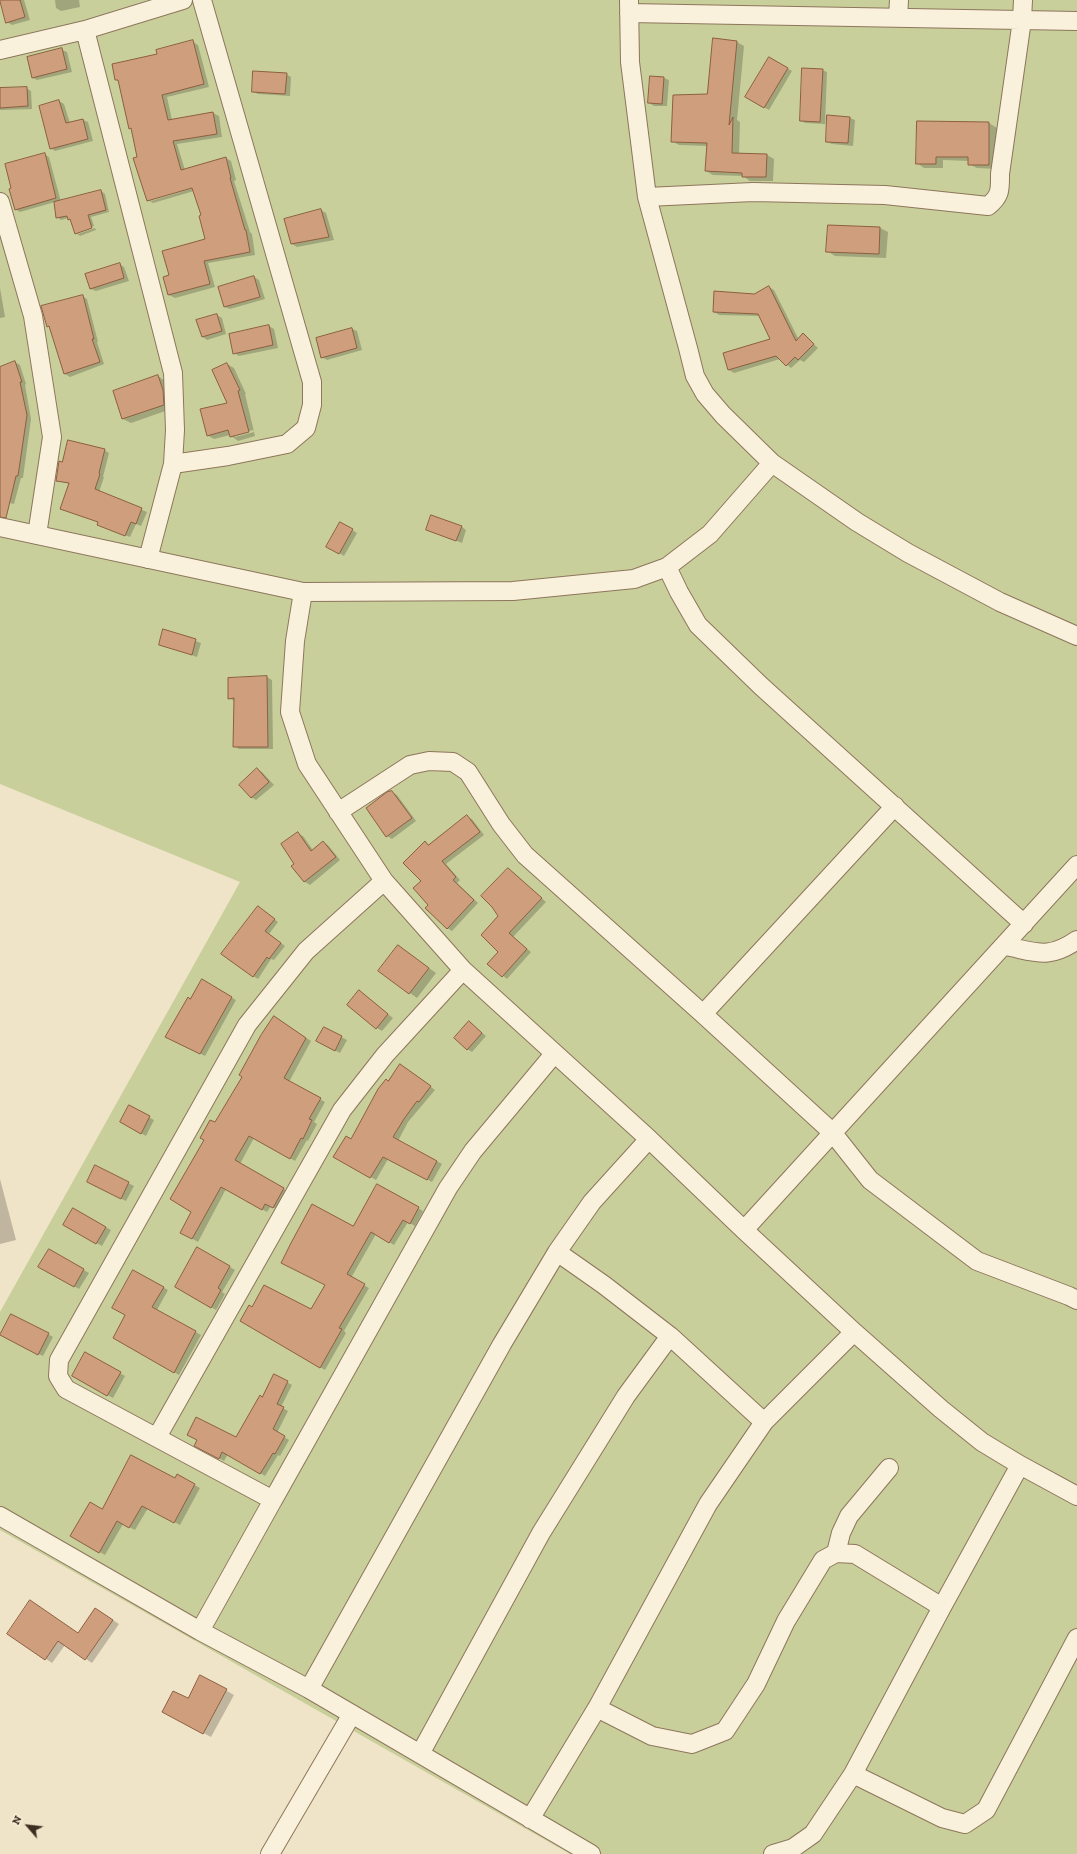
<!DOCTYPE html>
<style>
body{margin:0}
#map{position:relative;width:1077px;height:1854px;overflow:hidden;background:#f0e4c8;font-family:"Zilla Slab",serif}
canvas{display:block}
.north{position:absolute;left:8px;top:1806px;width:40px;height:40px;-webkit-text-stroke:3px #f7eed8;paint-order:stroke;rotate:298deg;font-size:11px;font-weight:700;line-height:16px;text-align:center;color:#3d2e20}
.north::after{content:'';display:block;margin:auto;width:14px;height:18px;background:#3d2e20;clip-path:polygon(50% 0,100% 100%,50% 72%,0 100%)}
</style>
<div id="map">
<canvas width="1077" height="1854"></canvas>
<div class="north">N</div>
</div>
<script>
const context = document.querySelector('canvas').getContext('2d');
context.lineJoin = 'round';
function fill(path, color) {
  context.fillStyle = color;
  context.fill(path, 'evenodd');
}
function stroke(path, color, width, dash) {
  context.strokeStyle = color;
  context.lineWidth = width;
  context.lineCap = dash ? 'butt' : 'round';
  context.setLineDash(dash || []);
  context.stroke(path);
}
const green = new Path2D(`
 M0,0H1077V1854H570L0,1530V1312L240,882L0,784Z`);
const shadow = new Path2D(`
 M0,0H24L30,20L12,25L7,22Z
 M55,0H79L80,7L61,11L56,8Z
 M714,39L737,42L744,46L737,120L740,122L739,155H767L774,159L773,181H750L743,176L713,175L706,171L707,146L679,145L672,141L708,95Z
 M193,42L198,45L209,87L167,97L172,120L213,113L219,116L222,137L177,144L185,170L226,158L231,161L236,180L234,181L250,232L252,234L255,255L208,263L215,287L175,298L169,295L165,277L170,276L206,240L203,216L194,191L153,203L148,200L133,130L130,128L119,81L116,80L158,55ZM197,185V187L151,201V198Z
 M62,50L67,52L72,72L37,80L33,78Z
 M770,58L792,71L769,110L746,97Z
 M822,70L827,72L825,124L805,123L801,120Z
 M286,74L291,77L290,96L258,94L253,92Z
 M664,78L669,80L667,106H654L649,103Z
 M26,88L31,91L32,109L0,110V89Z
 M59,101L64,104L70,123L83,120L88,122L93,141L55,151L51,148Z
 M850,118L855,120L853,146L832,144L827,142Z
 M989,123L997,128L996,169L977,168L969,164V161L943,160V168H924L917,163Z
 M44,154L49,157L61,202L101,191L105,194L109,212L91,217L94,226L78,232V234L95,228L96,230L80,236L76,233L72,221L68,218L61,220L57,217L55,202L20,212L15,209Z
 M321,210L326,213L334,240L297,247L292,244Z
 M880,228L888,232L886,258L835,256L827,251Z
 M119,264L124,267L129,281L96,291L91,289Z
 M254,277L259,280L265,299L230,309L225,307L219,287Z
 M769,287L774,290L799,340L804,335L818,348L804,362L800,360L791,368L780,359L734,373L729,370L724,353L771,340L760,316L719,315L714,312Z
 M0,288L5,317L0,318Z
 M82,296L87,299L98,342H97L104,364L70,377L65,374L51,328L47,326Z
 M217,315L222,318L226,334L207,340L203,337Z
 M269,326L274,329L278,348L239,356L234,353Z
 M352,329L357,331L362,350L327,360L322,357Z
 M15,362L20,365L26,384L25,385L31,419L23,478H21L14,504L0,501V368Z
 M227,364L234,368L246,394H245L255,436L238,441L230,435L214,439L207,435L228,403ZM253,430L254,432L235,437V435Z
 M158,376L165,381L171,409L131,423L123,419Z
 M104,450L109,453L103,477H104L99,492L147,512L141,526L136,524L130,537L103,527L70,484L57,480L63,463Z
 M341,523L357,533L344,556L328,546Z
 M462,527L466,530L462,543L427,530Z
 M164,630L201,643L197,657L160,644Z
 M267,677L272,680L273,749H239L234,746V701L229,698V679Z
 M257,769L262,772L274,785L256,800L251,797Z
 M392,792L397,795L416,821L392,839L387,836Z
 M467,817L472,819L484,835L446,864L460,880L457,883L478,903L452,931L447,928L429,905L423,881L425,843L430,845Z
 M298,834L303,836L313,850L323,842L328,845L340,860L310,885L305,882L293,867L296,864Z
 M513,872L546,902L513,937L531,952L507,979L489,964L500,952V916Z
 M258,907L278,922L269,934L285,946L274,960L271,959L258,979L253,976Z
 M398,946L436,973L417,998L379,971Z
 M202,981L236,1000L205,1056L171,1039L191,1000Z
 M360,992L393,1018L382,1031L377,1028Z
 M279,1020L311,1041L289,1082L325,1102L314,1122L317,1124L308,1141L307,1140L295,1161L254,1138L240,1164L289,1192L278,1210L271,1206L267,1212L226,1189L198,1242L182,1233L192,1211L215,1124Z
 M469,1022L486,1036L472,1052L467,1049Z
 M324,1028L347,1040L340,1053L323,1044Z
 M405,1068L435,1090L408,1122L398,1141L442,1164L432,1182L388,1159L376,1180L335,1157L351,1140L389,1082Z
 M130,1107L154,1120L146,1136L121,1122Z
 M96,1167L134,1186L126,1201L93,1185Z
 M0,1179L16,1240L0,1244Z
 M378,1185L423,1211L415,1226L408,1222L394,1245L376,1234L351,1278L369,1288L344,1331L346,1333L325,1370L241,1320L253,1309L312,1310L326,1285L354,1227Z
 M73,1209L111,1230L102,1246L65,1225Z
 M197,1248L235,1270L222,1292L225,1294L216,1310L176,1286Z
 M49,1250L89,1273L79,1289L39,1266Z
 M134,1271L168,1290L157,1310L201,1335L179,1375L115,1338L127,1315Z
 M48,1334L53,1337L43,1356L6,1338Z
 M86,1354L125,1376L113,1398L73,1376Z
 M274,1375L292,1385L281,1407L288,1411L277,1433L289,1440L280,1456L278,1455L265,1476L228,1454L224,1461L201,1448L236,1438L262,1398Z
 M178,1476L200,1488L180,1525L148,1508L135,1530L123,1524L105,1555L71,1536L102,1510L175,1479Z
 M96,1609L119,1624L92,1663L65,1645L52,1663L8,1633L79,1634Z
 M201,1676L234,1695L211,1737L171,1716L188,1700Z`);
const building = new Path2D(`
 M0,0H20L25,17L6,23Z
 M713,38L737,41L729,125L733,117L732,153L767,154L766,177H742V173L705,171L707,143L671,142L673,95L707,94Z
 M193,40L204,84L162,95L168,120L213,112L217,134L173,141L181,170L226,157L231,178H230L245,230H246L250,252L204,261L210,284L168,295L163,277L169,275L162,251L205,239L199,216L201,215L192,188L147,201L133,158L137,157L131,128L129,129L118,80H115L112,64L157,54L156,50Z
 M62,48L67,69L32,78L27,57Z
 M769,57L788,68L764,108L745,97Z
 M802,68L823,69L820,122L800,121Z
 M253,71L287,73L285,94L252,92Z
 M650,76L664,77L662,104L648,103Z
 M27,87L28,106L0,108V88Z
 M59,100L66,123L83,119L88,139L50,149L39,106Z
 M827,115L850,117L848,143L826,142Z
 M917,121L989,122V165H968V157H936V164H916Z
 M45,153L56,198L15,210L9,189L11,188L5,164Z
 M101,190L106,210L88,215L92,228L75,234L70,219L68,220L67,216L56,218L54,202Z
 M321,209L329,237L291,244L284,219Z
 M828,225L880,227L879,254L826,252Z
 M120,263L124,278L90,289L85,274Z
 M254,276L260,297L224,307L218,287Z
 M769,286L796,341L803,333L814,344L798,360L795,357L786,366L776,356L728,370L723,353L770,339L758,314L713,312L714,291L754,294Z
 M83,295L94,339H92L100,362L64,374L49,326L47,327L41,306Z
 M217,314L222,331L202,337L196,320Z
 M269,325L273,345L233,354L229,334Z
 M352,328L357,348L321,358L316,338Z
 M15,361L22,382H20L27,415L18,476H16L6,518L0,517V367Z
 M227,363L240,390L238,391L249,432L230,437L228,430L207,436L200,409L227,403L212,370Z
 M158,375L163,390L164,405L122,419L113,391Z
 M68,440L105,449L99,473L100,474L95,489L142,508L136,524L131,522L125,536L97,525L98,522L60,509L69,483L56,481L59,461L62,462Z
 M431,515L462,526L456,541L426,530Z
 M340,522L353,529L339,554L326,547Z
 M163,629L196,639L192,655L159,645Z
 M267,676L268,747H233L234,698L228,699V678Z
 M257,768L269,782L251,798L239,785Z
 M392,791L412,818L386,837L366,808L387,792Z
 M467,815L480,832L442,861L456,877L453,880L474,900L447,929L425,908L428,905L413,888L421,881L403,863L425,841L428,845Z
 M298,832L311,851L323,841L336,857L304,882L291,866L294,864L281,844Z
 M508,868L542,898L509,933L527,949L502,977L487,964L498,952L481,935L498,916L492,907L481,896Z
 M258,906L275,919L265,931L281,943L269,959L267,957L253,977L221,954Z
 M398,945L429,968L409,994L378,971Z
 M202,979L232,997L200,1054L165,1037L188,997L190,999Z
 M359,990L388,1014L376,1029L347,1005Z
 M274,1016L306,1038L284,1078L321,1098L309,1119L312,1120L303,1139L301,1138L290,1159L249,1136L235,1160L284,1188L273,1208L265,1204L262,1210L221,1187L192,1239L180,1233L191,1212L170,1199L204,1140L200,1138L210,1120L215,1122L242,1077L239,1075L261,1035Z
 M469,1021L482,1033L467,1050L454,1038Z
 M324,1027L342,1036L335,1051L316,1041Z
 M400,1064L431,1086L419,1102L417,1101L404,1119L393,1137L437,1161L427,1180L383,1157L370,1178L333,1157L346,1136L351,1139L378,1089L386,1079L388,1081Z
 M129,1105L150,1116L141,1134L120,1122Z
 M95,1165L129,1182L121,1199L87,1182Z
 M377,1184L419,1207L410,1224L403,1220L389,1243L371,1232L347,1274L365,1284L339,1328L342,1329L320,1368L240,1321L249,1305L252,1307L264,1285L311,1309L325,1285L281,1263L291,1243L312,1204L353,1226Z
 M73,1208L106,1227L96,1244L63,1225Z
 M197,1247L230,1266L218,1288L221,1290L211,1308L175,1287Z
 M49,1249L84,1269L74,1287L38,1267Z
 M133,1270L164,1287L152,1307L196,1331L174,1373L113,1338L125,1315L112,1308Z
 M11,1314L49,1333L38,1355L0,1335Z
 M85,1352L121,1372L107,1396L72,1376Z
 M274,1374L288,1381L277,1404L284,1407L273,1429L285,1436L275,1454L273,1453L260,1474L222,1452L219,1459L194,1446L197,1440L187,1435L196,1417L236,1437L260,1395L262,1397Z
 M131,1455L175,1478L177,1474L195,1484L174,1523L142,1506L129,1528L117,1521L99,1553L70,1536L90,1502L102,1509Z
 M30,1600L78,1633L95,1608L113,1620L85,1660L58,1641L45,1660L7,1634Z
 M200,1675L227,1689L203,1734L162,1712L173,1691L188,1698Z`);
const minor = new Path2D(`
 M629,0L630,62L647,197L688,348L695,376L705,394L723,415L772,463L857,522L908,553L1000,602L1077,636
 M629,13L1077,21
 M898,18L899,0
 M85,30L173,373L175,430L173,464L148,559
 M0,50L85,30L183,0
 M647,197L753,192L885,195L988,206C1001,196 1000,189 1000,174L1022,20L1023,0
 M0,202L33,316L52,437L37,535
 M173,464L228,456L287,444L306,428L312,405V382L202,0
 M0,527L303,592L513,591L634,579L667,567L710,534L772,463
 M667,567L679,592L698,625L761,686L1024,924
 M303,592L295,641L290,712L307,764L384,881L463,970L649,1139L744,1230L854,1332L941,1409L982,1442L1020,1465L1077,1496
 M338,812L410,765L429,761L453,762L468,772L501,824L525,855L703,1014L832,1132L870,1180L977,1261L1069,1296L1077,1300
 M1005,946C1037,952 1048,960 1077,940
 M703,1014L895,806
 M744,1230L1077,865
 M557,1252L604,1285L670,1336L764,1422
 M157,1437L342,1110L385,1055L463,970
 M273,1500L448,1188L473,1151L554,1054
 M0,1516L200,1631L309,1689L591,1854
 M836,1553L841,1533L849,1516L889,1468
 M200,1631L273,1500L66,1389L58,1376L59,1360L247,1025L306,951L384,881
 M309,1689L502,1344L557,1252L592,1202L649,1139
 M597,1708L652,1736L692,1744L725,1731L756,1684L786,1621L823,1560L836,1553L855,1554L942,1607
 M420,1754L541,1533L626,1396L670,1336
 M853,1774L942,1818L965,1824L986,1810L1077,1638
 M530,1819L597,1708L708,1504L764,1422L854,1332
 M270,1854L352,1714
 M773,1854L793,1848L813,1834L853,1774L942,1607L1020,1465`);
fill(green, '#c9cf9b');
fill(shadow, '#0003');
fill(building, '#cf9f7d');
stroke(building, '#8d5f41', 1);
stroke(minor, '#8d765c', 20);
stroke(minor, '#faf1dc', 18);
</script>
